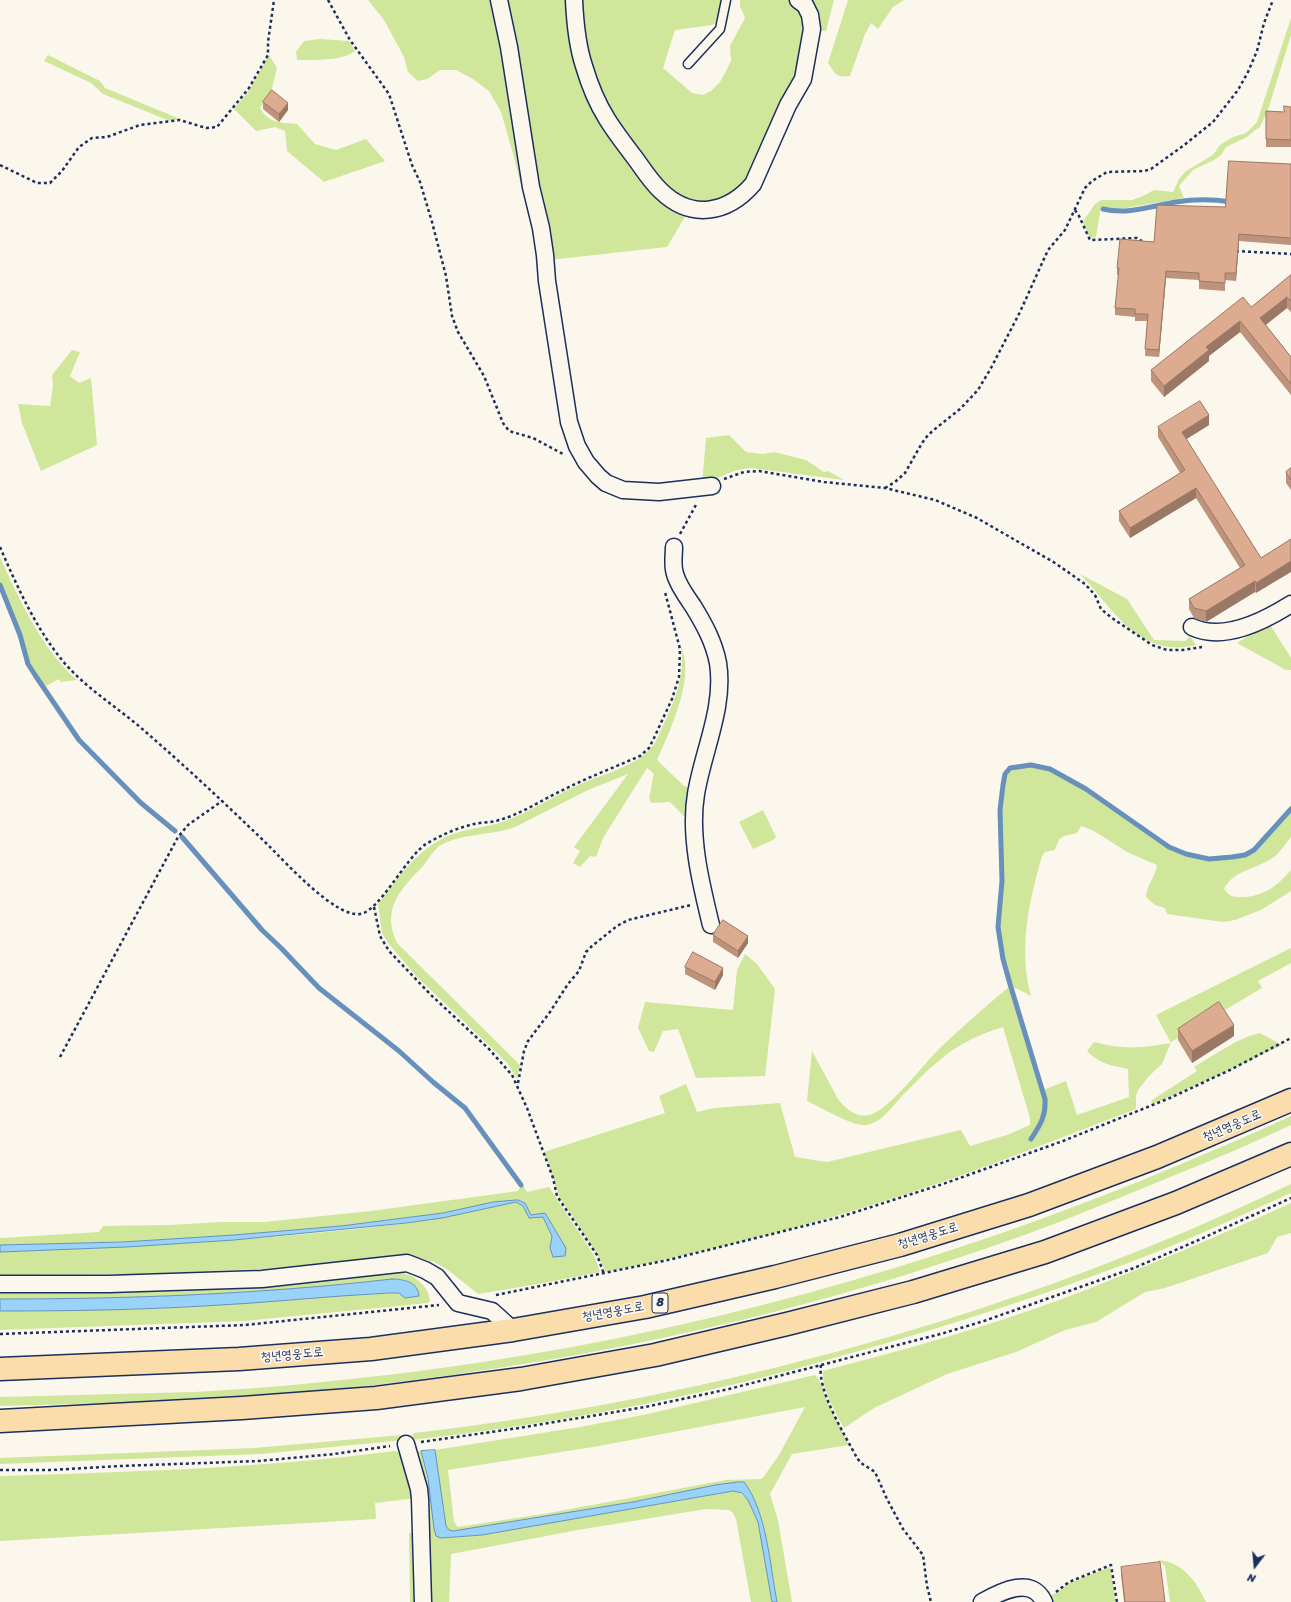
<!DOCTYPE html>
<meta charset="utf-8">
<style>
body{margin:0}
#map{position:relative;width:1291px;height:1602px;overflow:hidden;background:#fbf7ec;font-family:Sriracha,sans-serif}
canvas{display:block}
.north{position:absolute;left:1235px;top:1546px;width:40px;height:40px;-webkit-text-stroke:3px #fbf7ec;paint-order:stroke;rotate:196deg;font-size:11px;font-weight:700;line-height:16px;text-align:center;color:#1b2f5e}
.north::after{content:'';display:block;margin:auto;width:14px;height:18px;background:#1b2f5e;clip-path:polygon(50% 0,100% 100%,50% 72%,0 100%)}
</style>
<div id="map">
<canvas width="1291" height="1602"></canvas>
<div class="north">N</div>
</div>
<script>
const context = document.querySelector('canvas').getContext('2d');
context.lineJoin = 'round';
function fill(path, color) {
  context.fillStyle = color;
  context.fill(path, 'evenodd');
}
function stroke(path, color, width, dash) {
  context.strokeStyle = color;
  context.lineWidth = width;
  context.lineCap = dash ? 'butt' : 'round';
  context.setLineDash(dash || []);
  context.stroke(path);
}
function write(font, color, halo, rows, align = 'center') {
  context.font = font + ' Sriracha,"Poor Story",sans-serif';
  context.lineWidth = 3.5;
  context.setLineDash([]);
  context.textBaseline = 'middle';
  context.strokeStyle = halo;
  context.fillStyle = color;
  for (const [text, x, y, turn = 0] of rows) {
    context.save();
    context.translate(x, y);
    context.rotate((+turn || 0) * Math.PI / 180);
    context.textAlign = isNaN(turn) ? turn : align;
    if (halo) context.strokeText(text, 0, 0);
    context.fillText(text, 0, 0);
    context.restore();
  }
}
const green = new Path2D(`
 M368,0H497L538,256L514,157L501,112L489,91L473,79L456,70H440L427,79L418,81L408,72L404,57L384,20Z
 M503,0H570L603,119L688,212L667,247L549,260Z
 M575,0H722L716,23L712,25L675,30L663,68L692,93L703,95L711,91L720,82L726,71L731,61L730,46L745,18L740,6V0H796L809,16L804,61L752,184L718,207L673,201L594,88Z
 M804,0H834L826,31L815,30Z
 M848,0H904L893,7L878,29L871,23L865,34L850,76C837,78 835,74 828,63Z
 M1291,18V35L1268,110L1260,127L1254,131L1247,137L1226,147L1221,155L1214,160L1193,170L1179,186L1184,198L1114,210L1101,207L1096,237L1090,238L1083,222L1095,204L1101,200H1132L1143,196L1154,190L1173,192L1179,179L1186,171L1213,155L1220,145L1233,137L1246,133L1257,122Z
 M320,39L349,41L355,51C343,61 313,60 297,60L296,52L304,41Z
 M48,55L100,81L105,88L180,119L170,121L103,94L91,83L44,61Z
 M269,55L277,68L271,92L260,108C269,124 281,122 297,124L315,144L336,150L366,139L385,161L324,182L287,151L285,131L275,127L256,131L234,109L250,89Z
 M72,350L80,352L70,376L79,383L91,378L97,445L41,471L22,423L18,404L50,406L53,386L52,375Z
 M729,435L746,452L763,454L774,452L806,460L824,472L828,471L844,480L751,468C743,469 736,470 729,473C718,477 713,482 702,484L706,438Z
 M0,557C19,599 42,650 77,680L61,682L59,679L44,687L30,663L21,635L0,583Z
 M1080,574L1127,599L1154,640L1185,641L1190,636L1196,645C1138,659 1114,609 1080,574Z
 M1269,623L1291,658V670H1286L1237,643Z
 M681,645C682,651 685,657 685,663C688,692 669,733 657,760L684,786L694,790L693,820L684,816L670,802L651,803L649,797C652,789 651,782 654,774L647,768L603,838L596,857L590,856L580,867L573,863L580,851L574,847L628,774L588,790L515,827C494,835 459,834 441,845C433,850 429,859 423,866C400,890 381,909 397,943L520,1065L517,1079L507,1063L496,1052L416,976L388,943L382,933L378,904C395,882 413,855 438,841C459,828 483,829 505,821C530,812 552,797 576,786C601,774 639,767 655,743C669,712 687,681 681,645Z
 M1031,766L1049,770L1068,779L1169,848L1185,856L1209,860H1219L1245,856L1255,851L1291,811V837C1286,843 1281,851 1275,856C1258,870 1235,868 1224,889C1225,890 1228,894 1230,895C1234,898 1241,897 1246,897C1266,895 1278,885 1291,870V891L1261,910L1235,920L1223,922L1167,914L1165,908L1155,905L1146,897C1147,884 1155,878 1157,865L1127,852L1094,831L1081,826L1077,833C1062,837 1060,834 1055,850L1045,852L1042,856C1029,901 1018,950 1031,996L1018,989L1013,988C1005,970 1002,948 999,929C997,913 1002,896 1003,880C1004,851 993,792 1011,769Z
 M763,810L776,837L773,840L753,849L739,822Z
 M1291,948V963L1258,981L1262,988L1171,1042L1162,1064L1149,1076L1138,1090L1136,1096V1109C1058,1139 980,1170 901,1196C804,1227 706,1252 606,1272L597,1254L559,1196L544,1152L665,1113L659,1096L686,1084L697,1112L714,1108L780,1103L795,1157L827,1162L961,1130L970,1146L1007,1135L1030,1125V1118L1003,1027C980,1034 960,1043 941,1059C928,1069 915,1083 903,1095C893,1105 882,1123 866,1125C854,1127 820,1107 807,1101L812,1051L838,1099C845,1108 856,1118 869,1115C889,1111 925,1062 941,1047C963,1026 986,1006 1010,986L1044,1099C1045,1117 1039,1124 1030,1139L1032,1140C1044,1121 1050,1112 1043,1090L1066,1081L1077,1115L1129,1097L1128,1069C1112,1066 1098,1063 1087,1051L1094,1042C1126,1050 1139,1048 1171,1043L1156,1015Z
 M745,954L757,964L775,989L765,1076L696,1078L678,1029L663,1031L654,1052L649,1051L638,1028L645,1002L733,1010L737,970Z
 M1260,1033L1282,1045L1219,1075L1151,1105L1152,1100L1197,1071L1194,1067C1213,1056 1239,1037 1260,1033Z
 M1291,1116V1125C1255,1142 1218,1158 1180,1173C1141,1189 1102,1205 1062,1221C855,1300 634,1352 414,1380C341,1390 267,1397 194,1400C129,1403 65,1404 0,1406V1397C65,1395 129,1394 194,1392C272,1388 350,1380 427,1370C684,1336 935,1267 1174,1167C1213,1150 1253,1134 1291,1116Z
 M522,1184L527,1192L549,1187L595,1257L600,1272L538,1284L478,1294L448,1270L434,1262L410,1255L261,1269L136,1274L0,1275V1252C136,1247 272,1240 407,1223C444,1218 480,1209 516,1202L523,1206L529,1218L543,1216L552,1236L550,1248L565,1247L545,1213L531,1215L525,1203L518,1200L493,1202L443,1213L341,1226L234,1235L123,1242L0,1245V1238L99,1232L103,1226L169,1225L222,1222H264L371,1211L518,1191Z
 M1291,1184V1193C1250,1211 1210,1230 1169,1247C1062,1290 952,1325 841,1356C823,1361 806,1366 788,1371C665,1403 539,1426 412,1440L411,1437L414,1433C712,1399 1020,1314 1291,1184Z
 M1291,1203V1233L1277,1237L1268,1253L1165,1288L1145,1292L1096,1322L1065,1330L1016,1352L947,1374L874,1408L844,1428C835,1411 822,1391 823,1371C903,1350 984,1328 1062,1299C1139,1270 1216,1237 1291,1203Z
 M373,1273C384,1273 396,1271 406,1274C417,1277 430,1289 430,1301L428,1303L244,1321L0,1330V1311C69,1310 137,1311 206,1306C270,1302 335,1294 399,1293L408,1281L401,1279H392C262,1294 131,1299 0,1299V1292Z
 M815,1375L820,1381L830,1407L849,1445L792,1454L770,1494L778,1520L792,1602H777L762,1520L749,1489L738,1482L633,1502L461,1531L449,1530L446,1526L435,1450L580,1427L648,1414ZM805,1407L779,1455L762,1479L726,1480L549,1513L458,1527L454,1522L448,1470L599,1446Z
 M402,1435L404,1440L260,1454L0,1464V1458L254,1448Z
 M395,1451L401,1453L417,1498L375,1503L376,1519L0,1541V1476C132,1472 264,1468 395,1451Z
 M421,1451L441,1538L482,1535L733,1491C740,1493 744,1495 749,1500C763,1520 768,1576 772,1602H751L736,1519L733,1513L729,1510L706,1509L578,1530L451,1554L449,1602H429L414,1452Z
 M409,1533H418L419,1602H410Z
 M1158,1560C1183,1562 1196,1581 1206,1602H1170L1165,1566Z
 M1110,1567L1116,1602H1048L1045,1598L1056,1593L1069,1583Z`);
const water = new Path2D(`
 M518,1200L525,1203L531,1215L545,1213L566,1248L565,1256L553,1257L550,1248L552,1236L543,1217L529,1218L523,1206L516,1202L442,1218L406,1223L234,1240L126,1247L0,1252V1245L123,1242L234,1235L341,1226L443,1213L493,1202Z
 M392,1279C404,1279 418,1282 419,1296L405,1298L399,1293H389C327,1296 266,1303 204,1306C136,1310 68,1311 0,1311V1299C131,1299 262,1294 392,1279Z
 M435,1450L446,1526L449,1530L453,1531L633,1502L715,1485L738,1482H744C767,1512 770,1566 777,1602H772L758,1522L748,1500L742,1493L733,1491L482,1535L441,1538L436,1536L434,1529L428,1478L421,1451Z`);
const stream = new Path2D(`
 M1103,209C1127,215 1152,206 1176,202C1194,199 1213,199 1231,202
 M0,585L20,635L28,664L35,675L79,740L141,803L175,831
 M182,837L262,930L281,948L319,988L399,1051L433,1082L465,1108L521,1185
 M1031,1139C1040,1125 1046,1117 1045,1099L1010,984L1003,959L998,927L1002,881L1000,810L1003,785L1005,774L1010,768L1031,765L1050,769L1086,789L1169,847L1186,854L1209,859L1232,857L1245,855L1254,850L1291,809`);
const path = new Path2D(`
 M328,0L350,40L389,94L412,165L420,182L432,222L446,276L452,316L458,332L484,376L503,423L509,431L533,438L563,454
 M0,165L37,183H50L62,171L79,147L92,138L107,137L140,125L180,120L206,128L217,127L249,88L268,55V42L274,0
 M1075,210L1079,216L1090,240L1137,238L1142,241
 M1236,251L1291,254
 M724,479L744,472L759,471L824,482L885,488L935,500L977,518L1055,563L1085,584L1095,595L1101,609L1112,618L1152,645L1167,650H1183L1202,647
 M885,488L895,482L905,473L922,443L928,435L935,429L960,409L978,390L991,368L1020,312L1048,250L1065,230L1085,188L1092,181L1107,172L1144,171L1151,169L1183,146L1213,122L1238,90L1248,72L1257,51L1264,23L1273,0
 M680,534L697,503
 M0,547C17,586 35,627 62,660C83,686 114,705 140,727C184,765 227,805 269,846C286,863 336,918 360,914C379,912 406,857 426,844C441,835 457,828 474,824C482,822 491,823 499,820C522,814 543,799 565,789C589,777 615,767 640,756L649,748L654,738L672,699L679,677L680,649L665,592
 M374,907L380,936L389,951L431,995L489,1049L512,1075L527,1108L553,1178L557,1196L597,1255L604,1274
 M60,1057L178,837L188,825L222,801
 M518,1083L524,1051L528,1041L550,1012L568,984L579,971L586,952L592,946L617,926L628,920L691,905
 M496,1295L668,1260L840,1217L943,1184L1063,1141L1170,1098L1230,1070L1291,1038
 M0,1334L245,1325L439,1305
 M821,1365C817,1391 845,1435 857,1458L861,1463L875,1472L887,1499L903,1529L923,1555L927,1586L931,1602
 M421,1442L519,1428L645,1407L729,1389L944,1333L984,1321L1134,1268L1194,1242L1291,1198
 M0,1470H51L120,1466L259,1461L334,1454L390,1446
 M1056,1592L1069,1582L1111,1565L1117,1602`);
const service = new Path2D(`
 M688,64L720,29L726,0`);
const minor = new Path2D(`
 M499,0L509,47L531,187L541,228L545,255L547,281L569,422L577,446L586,462L598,476L606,483L623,490L659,492L712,486
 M574,0C575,22 577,45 584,66C589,83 597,103 607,119C615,132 625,145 635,158C643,169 651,182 661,191C691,220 727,214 753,184L788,105L803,79L812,29L810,15L805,5L798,0
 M674,547C674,556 672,565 675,574C678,585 686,596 693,606C704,624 714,642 718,663C725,707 703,751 696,794C689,836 701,884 711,925
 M1192,627C1224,642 1264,621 1291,604
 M0,1284H109L262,1279L407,1263L425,1270L437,1277L458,1303L492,1311L513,1330
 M406,1444L419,1489L420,1499L423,1602
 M982,1602C1000,1592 1032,1575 1044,1602`);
const motorway = new Path2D(`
 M0,1369L239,1359L371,1349L513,1330L645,1307L775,1277L900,1245L1029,1205L1157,1157L1291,1100
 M0,1421L242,1408L376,1398L521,1379L655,1355L787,1324L913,1292L1045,1252L1176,1203L1291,1154`);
const wall = new Path2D(`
 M263,102L288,110L279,122L263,109Z
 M1291,107V147H1266V111L1284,112Z
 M1291,164V245L1239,241L1236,281L1225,280V291L1199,289V280L1166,278L1159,357L1145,356L1147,321H1135V317L1115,315V308L1119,275H1117V268L1154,242L1225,207Z
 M1291,275V312L1287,308L1266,325L1291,357V395L1240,332L1209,356V361L1164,397L1151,381V370L1251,307Z
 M1209,425L1186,439L1261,558L1256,593L1255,592L1206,622L1194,618L1189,609V599L1240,568L1196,498L1130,538L1119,521V511L1180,473L1158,437V427Z
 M1291,468V490L1286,483V472Z
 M713,935L748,943L738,958L713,942Z
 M685,967L723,975L715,990L685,974Z
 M1178,1029L1234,1036L1192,1063L1178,1040Z
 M1121,1567L1165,1602H1124L1121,1574Z`);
const shadedWall = new Path2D(`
 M288,103V110L279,122V114Z
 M1239,234V241L1236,281V273Z
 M1166,271V278L1159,357V350Z
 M1287,297V308L1260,329V318Z
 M1240,321V332L1209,356V361L1164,397V386L1206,347Z
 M1209,415V425L1182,442V432Z
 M1196,488V498L1130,538V528Z
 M1291,561V572L1256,593V583Z
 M1255,581V592L1206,622V611Z
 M748,936V943L738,958V951Z
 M723,968V975L715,990V982Z
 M1234,1025V1036L1192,1063V1051Z`);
const building = new Path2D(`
 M272,90L288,103L279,114L263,102Z
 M1284,106L1291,107V140L1266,139V111L1284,112Z
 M1229,161L1291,164V238L1239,234L1236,273H1225V283L1199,281V273L1166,271L1159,350L1145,349L1148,314H1135V309L1115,308L1119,268H1117L1120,239L1154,242L1157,205L1225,207Z
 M1291,275V301L1287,297L1260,318L1291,357V384L1240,321L1206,347L1209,350L1164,386L1151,370L1243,297L1251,307Z
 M1200,401L1209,415L1182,432L1261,558L1291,539V561L1256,583L1255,581L1206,611L1194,608L1189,599L1245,565L1196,488L1130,528L1119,511L1185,470L1158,427Z
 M1291,468V480L1286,472Z
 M723,920L748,936L738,951L713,935Z
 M693,952L723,968L715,982L685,967Z
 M1219,1002L1234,1025L1192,1051L1178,1029Z
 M1160,1562L1165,1602H1125L1121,1567Z`);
const shields = [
 [660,1303,16]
];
const shieldNames = [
 ["8",660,1303]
];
const streetNames = [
 ["청년영웅도로",1232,1126,-23],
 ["청년영웅도로",928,1236,-17],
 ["청년영웅도로",613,1312,-10],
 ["청년영웅도로",292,1355,-5]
];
fill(green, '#d0e69b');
fill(water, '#9ad3fa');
stroke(water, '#6791bc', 1);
stroke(stream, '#6791bc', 5);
stroke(service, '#1b2f5e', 11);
stroke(minor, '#1b2f5e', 19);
stroke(motorway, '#1b2f5e', 25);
stroke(path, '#1b2f5e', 2.5, [3, 3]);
stroke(service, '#fbf7ec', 8);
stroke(minor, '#fbf7ec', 16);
stroke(motorway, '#faddab', 22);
fill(wall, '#be937c');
fill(shadedWall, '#9b7865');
fill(building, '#ddab90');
stroke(building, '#9b7865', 1);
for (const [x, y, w] of shields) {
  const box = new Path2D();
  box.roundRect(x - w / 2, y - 10, w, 20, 3);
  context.fillStyle = '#fbf7ec';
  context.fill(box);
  stroke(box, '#1b2f5e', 1);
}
write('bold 12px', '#1b2f5e', null, shieldNames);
write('13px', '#1b2f5e', '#fbf7ec', streetNames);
</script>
